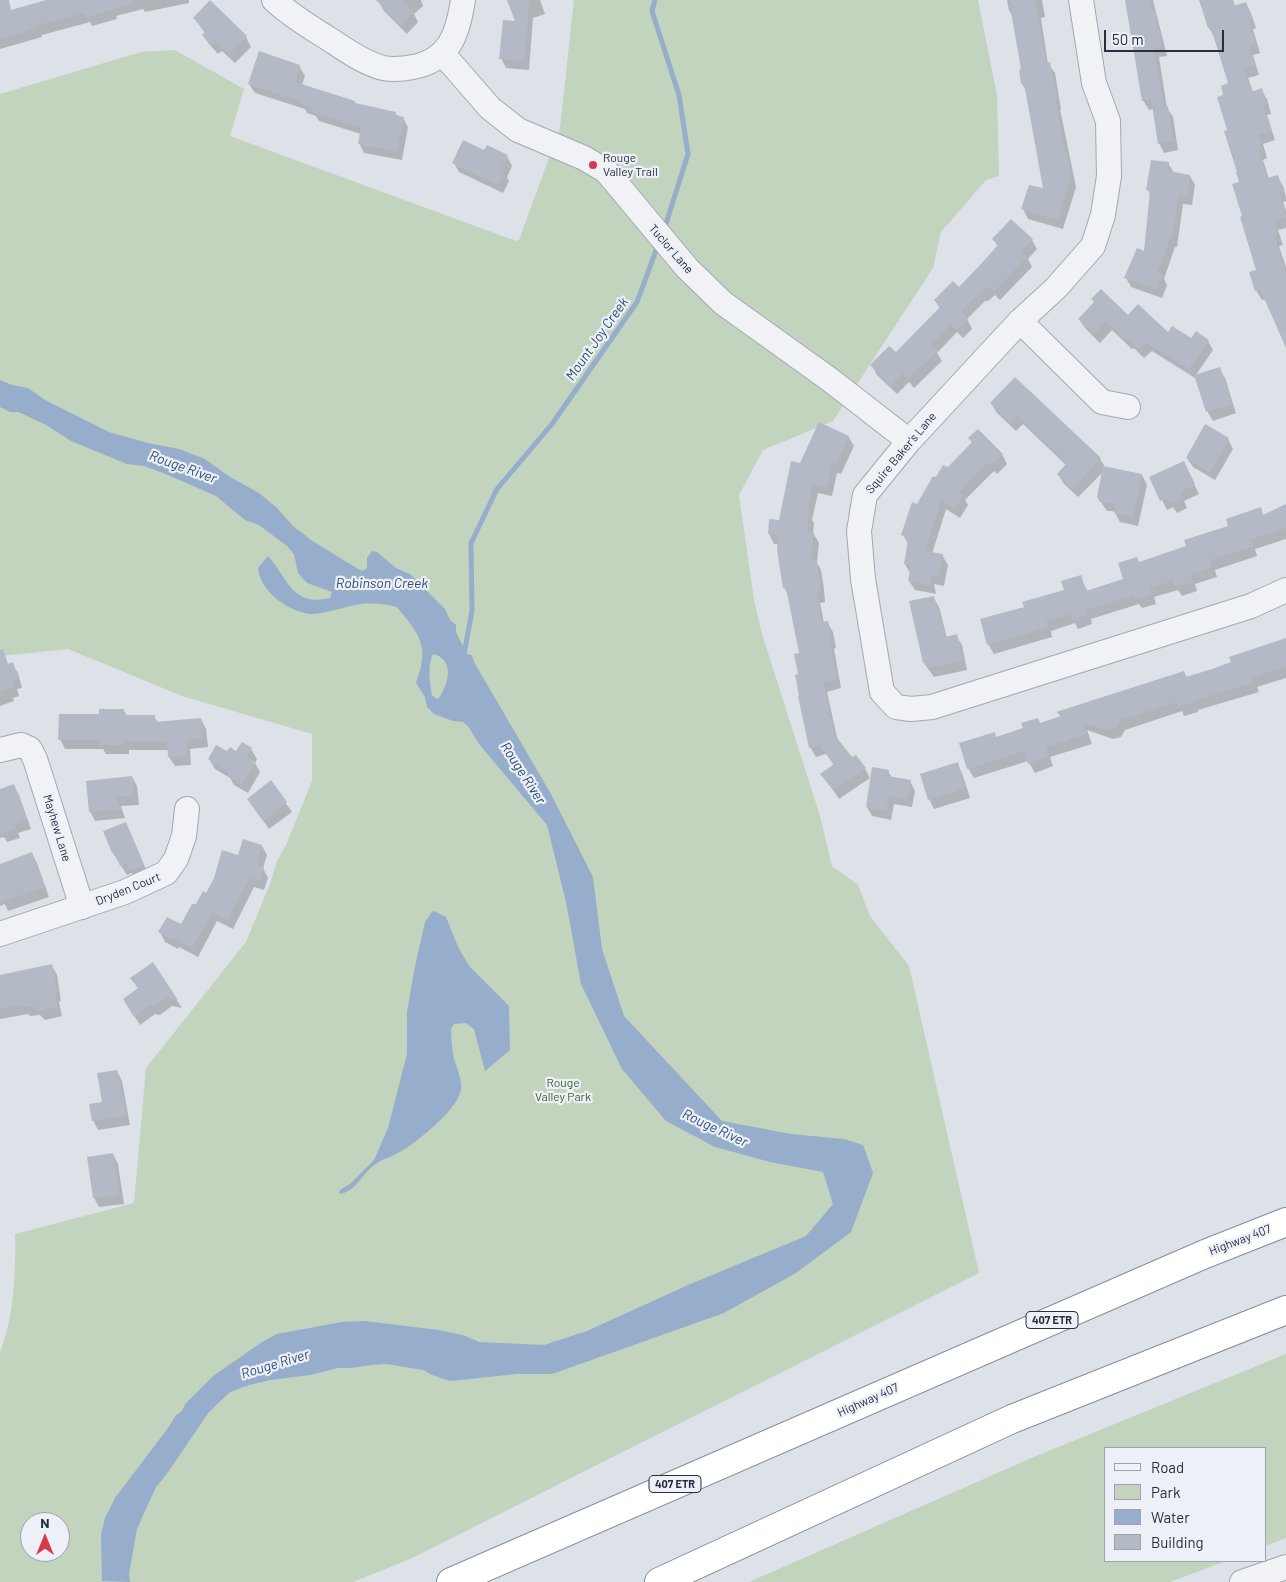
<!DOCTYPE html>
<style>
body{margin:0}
#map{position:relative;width:1286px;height:1582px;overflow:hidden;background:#dde1e8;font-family:Barlow,sans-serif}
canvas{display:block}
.legend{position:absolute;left:1104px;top:1447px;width:162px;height:115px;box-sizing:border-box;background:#edf0f6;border:1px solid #9da2ad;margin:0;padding:6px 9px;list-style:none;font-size:15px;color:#262e40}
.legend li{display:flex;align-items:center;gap:10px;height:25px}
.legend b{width:25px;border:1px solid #9da2ad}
.north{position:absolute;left:20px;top:1512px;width:50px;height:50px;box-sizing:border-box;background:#edf0f6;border:1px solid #9da2ad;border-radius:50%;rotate:0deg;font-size:14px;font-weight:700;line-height:20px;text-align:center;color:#262e40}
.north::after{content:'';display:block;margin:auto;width:18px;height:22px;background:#d63a4c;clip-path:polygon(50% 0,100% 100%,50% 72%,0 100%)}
.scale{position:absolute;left:1104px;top:30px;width:120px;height:22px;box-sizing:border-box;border:2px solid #262e40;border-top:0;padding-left:6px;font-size:15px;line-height:18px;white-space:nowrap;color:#262e40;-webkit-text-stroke:4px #edf0f6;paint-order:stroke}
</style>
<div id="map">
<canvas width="1286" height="1582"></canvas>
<ul class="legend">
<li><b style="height:6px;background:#f0f2f6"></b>Road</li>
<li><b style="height:14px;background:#c2d3be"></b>Park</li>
<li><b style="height:14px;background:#96aecb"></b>Water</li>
<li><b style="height:14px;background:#b4bac5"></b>Building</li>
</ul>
<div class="north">N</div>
<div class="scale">50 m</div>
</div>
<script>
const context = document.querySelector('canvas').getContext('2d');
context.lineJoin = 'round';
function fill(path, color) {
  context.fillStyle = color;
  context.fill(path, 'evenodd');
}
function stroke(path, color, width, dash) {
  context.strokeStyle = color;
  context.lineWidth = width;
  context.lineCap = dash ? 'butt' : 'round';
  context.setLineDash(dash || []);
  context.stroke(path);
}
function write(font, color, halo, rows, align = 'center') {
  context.font = font + ' Barlow,sans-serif';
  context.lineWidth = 4.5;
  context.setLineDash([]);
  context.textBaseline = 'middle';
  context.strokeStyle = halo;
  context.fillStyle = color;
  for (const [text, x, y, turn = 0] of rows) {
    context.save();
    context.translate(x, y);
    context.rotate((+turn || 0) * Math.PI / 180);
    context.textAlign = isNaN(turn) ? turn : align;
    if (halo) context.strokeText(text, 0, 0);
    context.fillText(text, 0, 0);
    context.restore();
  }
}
const green = new Path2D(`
 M574,0H978L997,96L999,176L986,180L941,232L933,268L833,421L763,450L739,495L754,600L762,634L820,816L832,866L858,885L870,916L909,966L979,1273L410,1559L353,1582H0V1352C14,1318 16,1270 15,1234L134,1203L146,1068L246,942L270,884L277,861L286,845L312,781V734L182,696L68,649L0,656V94L141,52L175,50L244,89L230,136L516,241L519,240L560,128ZM30,1522H60V1552H30Z
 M1286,1354V1538L1265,1546V1448H1105V1561H1226L1170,1582H749L1034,1457Z`);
const water = new Path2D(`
 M0,380L12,385L28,388L45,400L109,432L148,443L179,449L205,459L230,477L259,493L277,508L293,526L311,540L358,569L363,571L367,568V558L372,551L377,552L396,568L410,574L445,609L450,620L456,625V632L467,654L472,655L474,662L551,794L593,877L602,949L624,1016L722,1121L791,1134L844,1139L863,1145L873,1173L851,1232L796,1273L724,1313L552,1374H517L450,1381L432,1375L423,1370L387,1364L372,1365L351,1368H338L310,1375L270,1380L249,1385L230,1392L209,1412L166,1475L156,1487L137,1529L129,1574L130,1582L102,1581L101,1534L105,1518L115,1498L168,1428L176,1415L181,1412L186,1403L213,1376L262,1342L277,1334L342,1322L365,1321L438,1330L463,1335L479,1342L544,1345L587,1331L688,1285L806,1236L833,1204L823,1172L770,1162L715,1147L666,1121L622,1069L581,984L566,902L547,825L479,744L468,726L463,722L453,721L434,714L427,707L425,697L416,683C430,645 420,636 397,607C384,604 369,602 355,605C344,607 320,615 310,614C287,611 260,591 258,568L268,556C289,580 292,607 330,598L332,592L307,583L298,573L294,554L287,546L259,525L245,520L216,496L168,475L144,466L127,464L71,441L46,425L25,415L18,412H10L0,407ZM433,654C456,660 448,686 438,699L432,696C430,684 427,666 433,654Z
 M434,911L446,917L459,949L470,967L509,1006L510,1050L485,1071L474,1029L466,1023L454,1024L451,1029C451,1039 452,1049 454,1059C457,1068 462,1080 461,1089C460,1108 415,1144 398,1153C391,1157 383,1159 377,1163C363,1171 357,1192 339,1194L340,1190L350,1184L374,1160L388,1128L407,1054V1012L415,966L425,922L431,913Z`);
const shadow = new Path2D(`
 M50,0H189V3L145,12L143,9L116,16L117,19L92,26L90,22L42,35V37L0,49V11H11Z
 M380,0H421L423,6L414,14L418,22L407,34L384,11L379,2Z
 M508,0H540L545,14L533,18L529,70L506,68L501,58L516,22Z
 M1007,0H1042L1045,17L1041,18L1046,51L1048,64L1055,73L1061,109H1060L1076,187L1063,229L1028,219L1023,209L1045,190L1027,92L1022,84V70L1013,17L1009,10Z
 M1126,0H1153L1167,56L1159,57L1167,108L1173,117L1178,150L1164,153L1159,143L1153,109L1149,110L1143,100Z
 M1207,0H1233L1235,7L1246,3L1251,13L1256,28L1253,29L1260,53L1253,55L1259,75L1248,78L1253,92L1261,90L1267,99L1271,114L1267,115L1275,140L1263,144L1267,158L1263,160L1269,179L1277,176L1283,186L1286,197V201L1283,202L1286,211V228L1278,230L1283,245L1279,246L1286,267V345L1266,299L1262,300L1256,290L1257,271L1243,217L1240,183L1228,131L1225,96L1229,84L1215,38L1209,28Z
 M210,2L246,37L251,47L235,63L222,51L218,54L209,44L203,35L205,33L194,18Z
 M299,66L305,76L302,85L355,102L356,105L395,113L398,117L403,118L408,127L402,160L364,153L359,143L361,134L319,121L316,116L307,113L305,109L255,93L249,84Z
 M485,152L507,156L512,166L507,177L509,181L503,193L459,172L454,163Z
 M1168,163L1174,173L1190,176L1195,185L1192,205L1183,204L1177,247H1175L1164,279L1167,285L1162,298L1131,287L1126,278L1145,252L1151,196L1148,190Z
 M994,239L1032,240L1037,249L1028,259L1032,267L1000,300L995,295L987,302L986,300L967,319L972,329L963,338L957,332L937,353L942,361L914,388L909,382L897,394L877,375L872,365L896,354L940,309L935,300L959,289L998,247Z
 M1128,316L1168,334L1191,340L1208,341L1213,350L1196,375L1219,368L1225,378L1236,413L1213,421L1207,411L1196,376L1195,378L1152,351L1144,358L1134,348L1132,349L1112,330L1100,343L1085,328L1079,319Z
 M1015,379L1100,459L1105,467L1142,475L1147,485L1138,526L1120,522L1114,511H1107L1104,507L1098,497L1104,471L1078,497L1064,484L1058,474L1066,465L1023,424L1016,431L997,413L991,403Z
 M848,436L854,446L841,474L837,473L832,496L818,493L812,520L814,523L813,533L819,543L817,563L821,570L824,589L825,602L820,603L824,623L827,622L833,632L836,648L834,649L841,688L827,692L838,742L851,759L865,769L870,778L839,799L822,774L834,765L826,754L816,757L810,747L800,675L801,654L788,595L784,587L779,544H774L769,534L780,521L801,465Z
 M970,439L1002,454L1007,464L997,474L994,471L965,500L968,505L960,518L946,509L932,554L942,555L948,565L944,586L934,584L936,594L915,590L909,581L910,573L905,564L909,545L903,535L917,505L936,479L973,443Z
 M1228,439L1233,449L1215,480L1193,467L1187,458Z
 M1188,472L1199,494L1184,501L1187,508L1177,513L1173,507L1167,510L1162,500Z
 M1286,505V539L1255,549L1257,556L1215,570L1217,577L1195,584L1197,591L1182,596L1178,590L1154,597L1156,604L1142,608L1139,604L1091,619L1092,624L1078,629L1075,623L1051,631L1052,637L994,654L988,644L1025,608L1065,590L1080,577L1088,592L1124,580L1139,563L1188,547L1229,527L1260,509L1264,516Z
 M933,597L939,607L947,638L956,636L962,645L967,670L934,677L924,663Z
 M1286,642V678L1257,687L1259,692L1198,710V712L1184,716L1182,711L1125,730L1121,737L1113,739L1087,730L1092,744L1050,757L1053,766L1035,773L1028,761L974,778L968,768L997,738L1061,717L1058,713L1184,672L1187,678L1212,670Z
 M12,664L18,673L22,688L17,689L19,696L13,698L14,701L0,706V668Z
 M124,711L127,716H154L158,723L201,719L206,729L208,747L190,749L191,765L175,766L169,757V750H129V754H106L103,749H65L60,739L100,715Z
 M242,744L251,749L257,759L255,763L260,772L248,793L234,785L230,778L215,769L209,759L228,753H237Z
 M957,764L962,773L970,798L934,809L929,799Z
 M888,771L892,778L910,781L915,791L912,807L894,804L891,820L872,816L867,807Z
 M132,777L137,786L139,805L121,806L125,818L95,821L90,811Z
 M271,782L292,812L269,829L248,799Z
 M13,785L19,795L31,829L18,833L20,838L7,842L4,837L0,838V790Z
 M126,823L148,874L136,879L132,873L127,875L113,853L105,832Z
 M262,846L267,855L263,868L268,878L264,890L254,887L233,929L217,921L198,957L179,947L178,949L165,942L160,932L182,926L197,905L239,857Z
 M32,854L37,863L49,897L8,911L5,904L0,906V865Z
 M153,964L182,1008L172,1006L160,1015L155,1014L140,1025L130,1009Z
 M52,966L57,975L61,1001L59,1002L62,1016L45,1020L40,1015L30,1016L28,1014L0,1019V978Z
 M117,1071L122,1081L130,1125L98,1130L93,1120L103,1103Z
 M113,1154L118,1164L124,1204L99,1207L94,1198Z`);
const stream = new Path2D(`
 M655,0L652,11L679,95L688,154L664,230
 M464,654L472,611L471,543L497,489L552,424L637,302L658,245`);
const building = new Path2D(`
 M0,0H9L11,10L46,0H132L133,4L86,17L84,13L37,25L38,28L0,39Z
 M210,0L247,36L229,54L216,42L212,46L202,35L206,31L193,18Z
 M376,0H402L414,12L401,25Z
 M507,0H529L524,61L499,59L503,20L515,21Z
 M1009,0H1035L1046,63L1050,62L1057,99H1055L1065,152H1067L1071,177L1058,220L1021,209L1029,185L1043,188L1024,83L1021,84L1019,70L1021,69Z
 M1125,0H1150L1153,12H1155L1162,46L1154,48V51L1164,107L1168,106L1173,141L1158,144L1151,99L1142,101Z
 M1199,0H1232L1233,6L1246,2L1252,18L1248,19L1255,43L1249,45L1255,65L1244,68L1251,92L1262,88L1267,104L1263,106L1271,131L1258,135L1263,149L1259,150L1267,178L1278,175L1283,191L1279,192L1286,216V217L1274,221L1278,235L1275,236L1286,273V348L1260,289L1255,291L1249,272L1256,270L1240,217L1242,216L1232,184L1239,182L1236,172H1237L1224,131L1227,130L1217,97L1223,95L1221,86L1228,83L1211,28H1208Z
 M259,51L300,65L295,82L355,101V103L396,112V115L404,117L397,151L358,144L361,127L312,112L314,108L300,104L301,101L248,84Z
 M463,140L484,150L487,145L508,155L501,169L505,170L498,185L452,163Z
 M1151,160L1169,162L1168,171L1190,175L1187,196L1178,195L1172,238H1170L1157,273L1163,274L1157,289L1124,278L1137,248L1144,251L1150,191L1146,190Z
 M1011,219L1033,239L1021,251L1027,257L994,291L989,286L981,293L980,292L961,311L968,319L957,330L951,324L931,345L937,351L926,362L925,361L908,379L903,373L891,385L870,365L889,346L896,352L940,307L934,300L953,281L959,287L980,265L998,245L992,239Z
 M1101,289L1128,315L1138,304L1168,332L1172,326L1191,338L1196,331L1209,340L1189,369L1146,342L1138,349L1128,339L1126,341L1106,321L1094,334L1078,319L1094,302L1091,299Z
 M1220,367L1232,404L1206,412L1194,375Z
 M1015,377L1101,458L1072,489L1057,474L1067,463L1017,415L1010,423L990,403Z
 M819,422L849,436L835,466L832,464L827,487L813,484L807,512L809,513L807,532H814L811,560L816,559L819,578L820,593H816L822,622L828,621L832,639H829L837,679L823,682L834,734L852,757L856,755L866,768L833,790L820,774L834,764L820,745L809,748L798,696H799L795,675L798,674L794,654L799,653L786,588H783L777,550L778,535L768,534L769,519L779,520L791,461L800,463Z
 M1205,424L1229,438L1210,472L1186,458Z
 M978,429L1003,454L991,465L988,462L959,492L963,495L955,509L941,500L925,551L943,554L939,577L930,576L932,585L908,581L911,566L904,564L908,540L905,539V536L901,535L912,502L917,504L933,476L936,477L943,465L948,467L972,442L968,438Z
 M1184,461L1195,484L1180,492L1183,498L1170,504L1167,498L1160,501L1149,477Z
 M1103,466L1142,474L1133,517L1113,512L1115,503L1100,502L1097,497Z
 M1286,504V528L1251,539L1253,546L1210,560L1212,567L1190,574L1193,582L1175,587L1173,580L1150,588L1152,594L1135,599L1134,595L1086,610L1088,615L1072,620L1070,614L1046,621L1048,627L987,645L980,619L1024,607L1022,602L1064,590L1061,581L1081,575L1086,591L1123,579L1118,563L1137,557L1139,562L1186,546L1184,540L1228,526L1226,519L1261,507L1263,515Z
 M934,596L945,637L957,634L963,661L927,668L926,662L923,663L909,601Z
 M1286,638V667L1253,677L1254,682L1193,701L1194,702L1178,707L1176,702L1120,720L1116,727L1107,730L1083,722L1087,734L1045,747L1049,757L1028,764L1024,751L967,769L959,743L995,732L996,737L1023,728L1021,723L1038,718L1040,723L1064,715L1056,712L1184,671L1186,677L1212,669L1231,662L1229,657Z
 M3,649L8,664L13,662L18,678L12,680L14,686L0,691V650Z
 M99,709H124V715H155V722L201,718L203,738L185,740L187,756L168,757L167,741H124V745H99V740H58L59,714H99Z
 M242,742L252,748L247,757L256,762L242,784L227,775L229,772L208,759L216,745L227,751L230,747L236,751Z
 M958,762L965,788L928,800L920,774Z
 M872,767L889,770L888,776L911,780L907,799L889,795L886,811L866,807Z
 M132,776L134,795L116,797L121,809L89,812L86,781Z
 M271,780L287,802L263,821L247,799Z
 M14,784L27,819L14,824L16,828L0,834V789Z
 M126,822L144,865L129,870L127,863L120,866L115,852L112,853L103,831Z
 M243,839L262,845L256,865L264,867L259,881L249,878L227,920L212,912L192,948L174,938L172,940L158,932L167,917L181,924L192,904H196L203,891L206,893L214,878L222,850L238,855Z
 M32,852L45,887L0,902V864Z
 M153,962L178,1000L166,997L154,1006L150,1005L134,1017L123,999L138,988L130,978Z
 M52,964L57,992H55L57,1006L39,1011L34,1006L23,1007V1005L0,1009V975Z
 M117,1070L126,1115L92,1121L89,1104L102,1102L97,1073Z
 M113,1153L119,1195L93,1198L87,1157Z`);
const minor = new Path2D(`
 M274,0C291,16 310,27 329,39C346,50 364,63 383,68C394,70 403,69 413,67C450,60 458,33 463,0
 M1081,0L1094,83L1108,121L1109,176L1103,215L1093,246L1056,288L1020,321L909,441L865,495L859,531L863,579L882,692L896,707L911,709L932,707L1251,606L1286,590
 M443,54L490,108L518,130L584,158L606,171L687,268L723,303L829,379L909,441
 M1020,321L1102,402L1128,407
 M0,750L21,745L30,749L35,759L82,907
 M0,934L125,892L166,873L176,859L184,836L187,809
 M1242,1582L1286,1567`);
const highway = new Path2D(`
 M451,1582L1205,1254L1286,1222
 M659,1582L1012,1419L1286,1310`);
const markers = [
 [593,165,5,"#d63a4c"]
];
const shields = [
 [1052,1320,52],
 [675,1484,52]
];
const shieldNames = [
 ["407 ETR",1052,1320],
 ["407 ETR",675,1484]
];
const poiNames = [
 ["Rouge",603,158],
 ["Valley Trail",603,172]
];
const streetNames = [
 ["Tuclor Lane",671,249,49],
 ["Squire Baker's Lane",901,453,-50],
 ["Mayhew Lane",57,828,73],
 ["Dryden Court",128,889,-22],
 ["Highway 407",1240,1240,-21],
 ["Highway 407",868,1400,-24]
];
const parkNames = [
 ["Rouge",563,1083],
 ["Valley Park",563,1097]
];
const waterNames = [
 ["Mount Joy Creek",597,339,-55],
 ["Rouge River",183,467,20],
 ["Robinson Creek",382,583],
 ["Rouge River",523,773,57],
 ["Rouge River",715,1128,25],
 ["Rouge River",275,1364,-17]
];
fill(green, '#c2d3be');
fill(water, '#96aecb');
fill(shadow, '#0003');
stroke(stream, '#96aecb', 5);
fill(building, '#b4bac5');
stroke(minor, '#a2a8b2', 26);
stroke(highway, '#848ea0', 30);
stroke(minor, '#f0f2f6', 24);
stroke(highway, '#fff', 28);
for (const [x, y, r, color] of markers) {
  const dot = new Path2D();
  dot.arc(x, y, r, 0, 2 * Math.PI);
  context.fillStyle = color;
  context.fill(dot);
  stroke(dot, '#edf0f6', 2);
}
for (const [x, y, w] of shields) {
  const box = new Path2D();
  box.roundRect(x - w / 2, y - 8.5, w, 17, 4);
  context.fillStyle = '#edf0f6';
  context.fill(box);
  stroke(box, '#262e40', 1);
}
write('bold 11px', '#262e40', null, shieldNames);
write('12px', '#262e40', '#edf0f6', poiNames, 'left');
write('12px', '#262e40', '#edf0f6', streetNames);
write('12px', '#395c32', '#edf0f6', parkNames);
write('italic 14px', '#2e4c76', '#edf0f6', waterNames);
</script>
